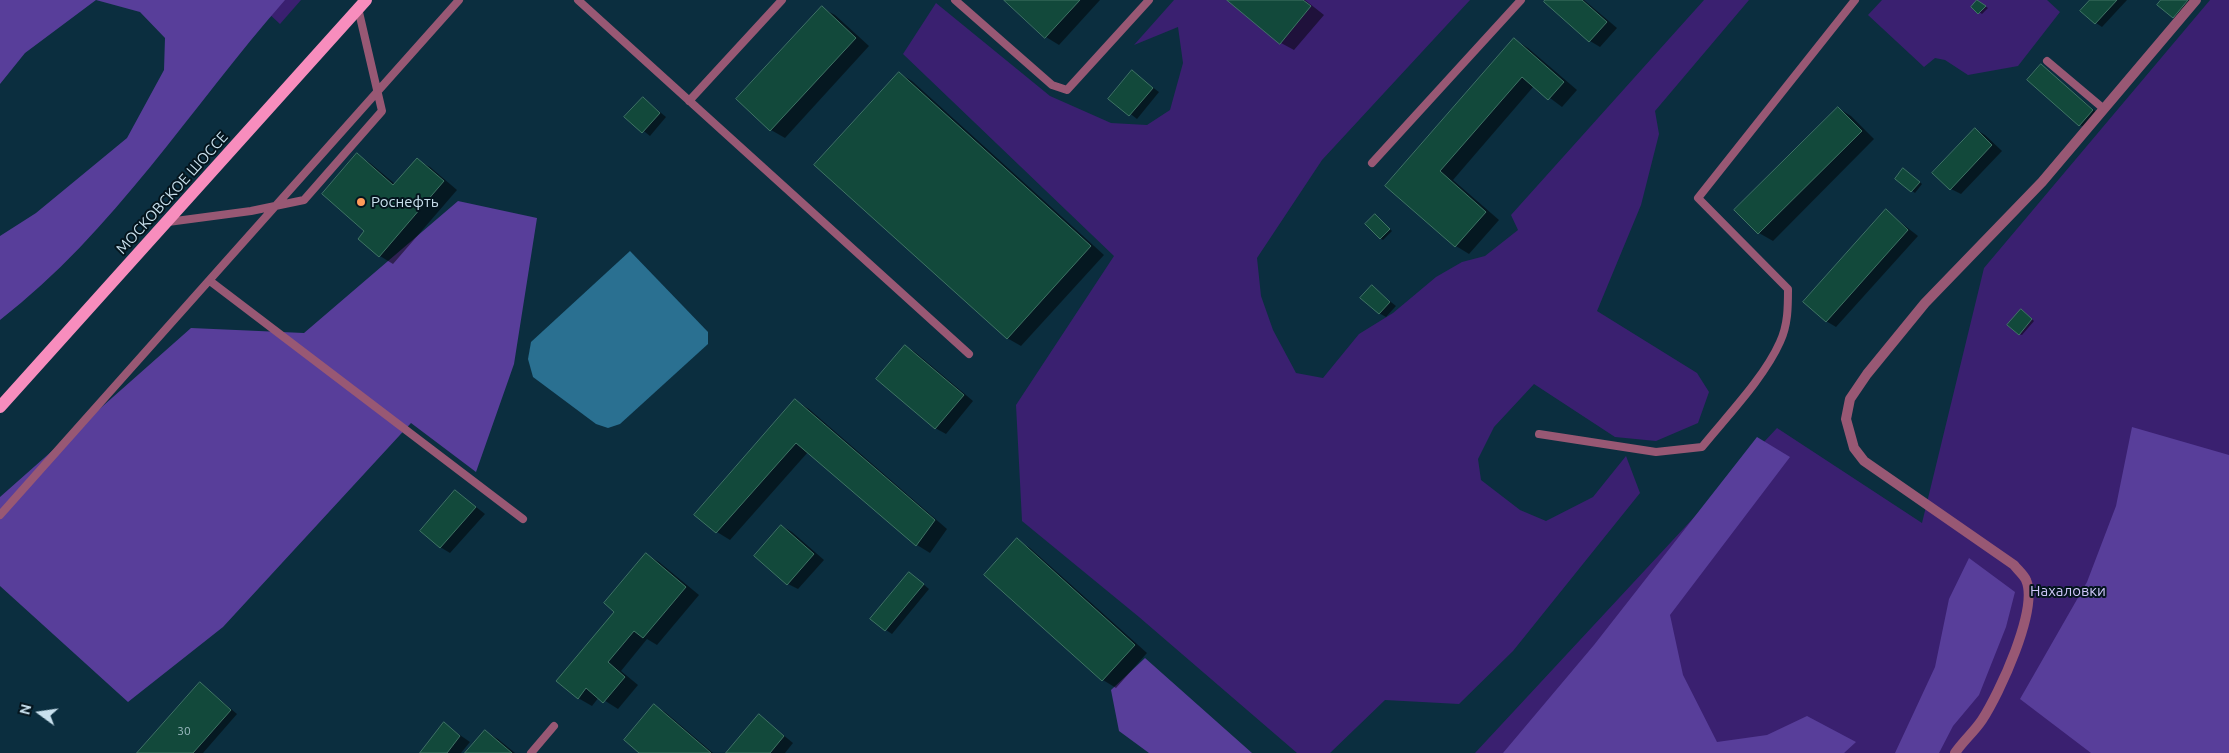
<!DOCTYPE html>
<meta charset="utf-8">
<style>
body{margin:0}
#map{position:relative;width:2229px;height:753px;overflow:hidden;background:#0b2e3f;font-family:Ubuntu,sans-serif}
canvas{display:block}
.north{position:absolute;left:15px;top:688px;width:50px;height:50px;-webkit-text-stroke:4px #04151e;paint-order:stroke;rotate:284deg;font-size:14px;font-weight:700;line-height:20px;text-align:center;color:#c9e0ed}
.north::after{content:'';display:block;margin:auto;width:18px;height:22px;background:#c9e0ed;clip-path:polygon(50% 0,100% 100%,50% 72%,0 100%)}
</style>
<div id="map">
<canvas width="2229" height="753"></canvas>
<div class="north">N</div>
</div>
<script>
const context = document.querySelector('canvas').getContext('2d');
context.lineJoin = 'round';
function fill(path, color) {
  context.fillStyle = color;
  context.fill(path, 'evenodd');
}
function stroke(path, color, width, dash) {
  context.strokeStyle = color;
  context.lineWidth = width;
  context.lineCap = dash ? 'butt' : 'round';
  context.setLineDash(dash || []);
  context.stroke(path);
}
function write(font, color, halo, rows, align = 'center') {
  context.font = font + ' Ubuntu,sans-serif';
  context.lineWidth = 4;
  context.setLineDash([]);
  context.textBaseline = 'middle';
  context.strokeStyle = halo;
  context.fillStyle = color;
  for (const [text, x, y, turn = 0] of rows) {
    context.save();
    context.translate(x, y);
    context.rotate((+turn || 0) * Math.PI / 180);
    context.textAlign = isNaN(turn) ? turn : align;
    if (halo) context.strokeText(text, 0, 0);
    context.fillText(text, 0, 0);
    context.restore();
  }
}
const green = new Path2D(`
 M254,0H301L280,24Z
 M1174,0H1470L1322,160L1257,258L1261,296L1273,330L1296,373L1323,378L1359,334L1393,313L1436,277L1462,262L1485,256L1518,230L1511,215L1704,0H1749L1655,111L1659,134L1641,205L1597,311L1697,373L1709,392L1698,423L1656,441L1615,437L1534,384L1494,427L1478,459L1481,480L1520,510L1546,521L1593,497L1626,456L1640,493L1513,651L1459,704L1385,700L1330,753H1297L1139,617L1022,521L1016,405L1114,256L903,54L936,3L1050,96L1111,123L1147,125L1170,110L1183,63L1178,27L1134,45Z
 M1882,0H2047L2060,12L2018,66L1968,75L1945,60L1935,58L1924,67L1868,15Z
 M2210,0H2229V753H1475L1777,428L1922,523L1984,268Z`);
const forest = new Path2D(`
 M0,0H285C191,107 114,232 0,320V236L36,213L127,138L164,70L165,38L140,12L96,0L25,53L0,84Z
 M458,201L537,218L514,364L476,472L411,423L223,627L128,702L0,586V497L191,328L304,333Z
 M2132,427L2229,455V753H2091L2020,699L2087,582L2116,506Z
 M1757,437L1790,457L1670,615L1683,675L1717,742L1767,735L1807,716L1856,742L1844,753H1503L1594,645Z
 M1969,558L2015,592L2006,627L1979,695L1953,726L1939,753H1895L1935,667L1949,599Z
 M1145,658L1252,753H1149L1119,731L1111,690Z`);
const water = new Path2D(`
 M630,251L708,332V344L620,424L608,428L596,424L533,377L528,359L531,342Z`);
const shadow = new Path2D(`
 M1006,0H1100L1059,45L1046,37Z
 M1229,0H1305L1324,15L1294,50L1281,43Z
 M1547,0H1584L1617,28L1600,47L1590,41L1545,2Z
 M2091,0H2127L2102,27L2096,23Z
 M2163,0H2197L2180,21L2174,17Z
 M1978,1L1988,8L1982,14L1973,7Z
 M822,8L835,15L869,46L785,138L771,130L738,99Z
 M1515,40L1528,48L1577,90L1562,107L1534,86L1453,180L1499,220L1469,254L1456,246L1387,186Z
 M2041,66L2099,114L2086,128L2080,125Z
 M1132,72L1159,92L1137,119L1110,98Z
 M899,73L912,81L1104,255L1021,346L1007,338Z
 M643,98L666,117L650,136L626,117Z
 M1838,108L1851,116L1874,139L1773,241L1759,233L1736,210Z
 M1975,129L1985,135L2002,151L1961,194L1951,189Z
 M357,155L370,163L395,184L417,160L430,167L457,190L393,264L380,256L366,231Z
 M1907,171L1922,184L1915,193L1896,178Z
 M1886,211L1918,236L1836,327L1826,321Z
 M1375,215L1392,231L1383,240L1380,238Z
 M1372,287L1396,306L1386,317L1379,313Z
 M2024,312L2034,321L2022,335L2019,334Z
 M905,346L915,352L973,401L946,434L935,428Z
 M796,401L809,409L947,529L930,553L917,545L808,452L730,540L717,532Z
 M456,491L485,514L450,553L440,547Z
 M782,526L792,532L824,560L798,589L788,584Z
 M1017,540L1030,548L1147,653L1116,688L1103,680L986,575Z
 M646,554L659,562L699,595L657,645L647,639L621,671L638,685L618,709L599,697L592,706L578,698L616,611Z
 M916,578L929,589L892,634L886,630Z
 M200,683L237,714L203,753H138Z
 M654,706L665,712L713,753H641Z
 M760,716L793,743L785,753H728Z
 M444,724L470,742L461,753H421Z
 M485,731L498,739L515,753H467Z`);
const building = new Path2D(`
 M1004,0H1080L1045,38Z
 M1227,0H1303L1311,6L1280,44Z
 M1545,0H1582L1607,22L1589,42L1544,2Z
 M1977,0L1986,6L1978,14L1971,7Z
 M2090,0H2117L2095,24L2080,11Z
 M2161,0H2188L2173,18L2157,5Z
 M822,6L856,38L770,131L736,99Z
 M1514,38L1564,82L1548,100L1522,77L1440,171L1486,212L1455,247L1385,186Z
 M2041,64L2093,110L2079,126L2027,80Z
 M1132,70L1153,88L1129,116L1108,99Z
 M899,72L1091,246L1007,339L814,165Z
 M643,97L660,113L642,133L624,117Z
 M1838,107L1862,131L1758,234L1734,210Z
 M1975,128L1992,145L1950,190L1932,173Z
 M357,153L393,185L417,158L444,181L379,257L358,239L364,231L322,194Z
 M1903,168L1920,182L1911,192L1895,179Z
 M1886,209L1908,230L1826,322L1803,302Z
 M1375,214L1390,229L1380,239L1365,224Z
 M1372,285L1390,302L1379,314L1360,298Z
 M2021,309L2032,319L2019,335L2007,325Z
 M905,345L964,395L935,429L876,379Z
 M795,399L935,520L916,546L796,443L716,533L694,515Z
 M455,490L476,507L440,548L420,531Z
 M781,525L814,554L787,585L754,556Z
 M1017,538L1135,645L1102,681L984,575Z
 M646,553L686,587L643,638L634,631L608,662L625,677L603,703L586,688L578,699L556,681L614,612L604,603Z
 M909,572L924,584L885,631L870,619Z
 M200,682L231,710L193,753H137Z
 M654,704L711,753H639L624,740Z
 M759,714L784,736L770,753H726Z
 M444,722L460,736L447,753H420Z
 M485,730L512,753H465Z`);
const lane = new Path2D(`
 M578,0L969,354
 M955,0L1052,85L1067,90L1149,0
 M2047,61L2104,109
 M689,101L782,0
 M1372,163L1521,0
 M168,222L251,211L304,200L382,111L358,8
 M210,281L523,519
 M1539,434L1656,452L1702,447C1727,416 1764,378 1780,342C1788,325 1788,307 1788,289L1698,198L1855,0
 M0,515L459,0
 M531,753L554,726`);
const street = new Path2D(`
 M1955,753C1963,741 1974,732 1982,720C1999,694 2039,609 2026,580C2024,575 2017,569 2014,565L1864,461L1854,448L1846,419L1850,399L1867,374L1925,303L2042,182L2196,0`);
const primary = new Path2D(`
 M0,407L366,0`);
const markers = [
 [361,202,5,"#ff9b59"]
];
const numberNames = [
 ["30",184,731]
];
const streetNames = [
 ["МОСКОВСКОЕ ШОССЕ",172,193,-48]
];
const poiNames = [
 ["Роснефть",371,202]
];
const parkNames = [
 ["Нахаловки",2068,591]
];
fill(green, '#3a2070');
fill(forest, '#583e9a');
fill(water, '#2a7091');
fill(shadow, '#0007');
fill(building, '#12493b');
stroke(building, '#407465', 1);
stroke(lane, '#985874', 8);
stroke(street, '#985874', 10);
stroke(primary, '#f78dbd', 12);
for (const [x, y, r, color] of markers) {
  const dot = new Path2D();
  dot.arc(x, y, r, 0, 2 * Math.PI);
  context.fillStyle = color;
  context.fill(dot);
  stroke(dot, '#04151e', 2);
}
write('12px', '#9bbac0', null, numberNames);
write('15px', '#c9e0ed', '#04151e', streetNames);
write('15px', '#c9e0ed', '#04151e', poiNames, 'left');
write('15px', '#cfc7f9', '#04151e', parkNames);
</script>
